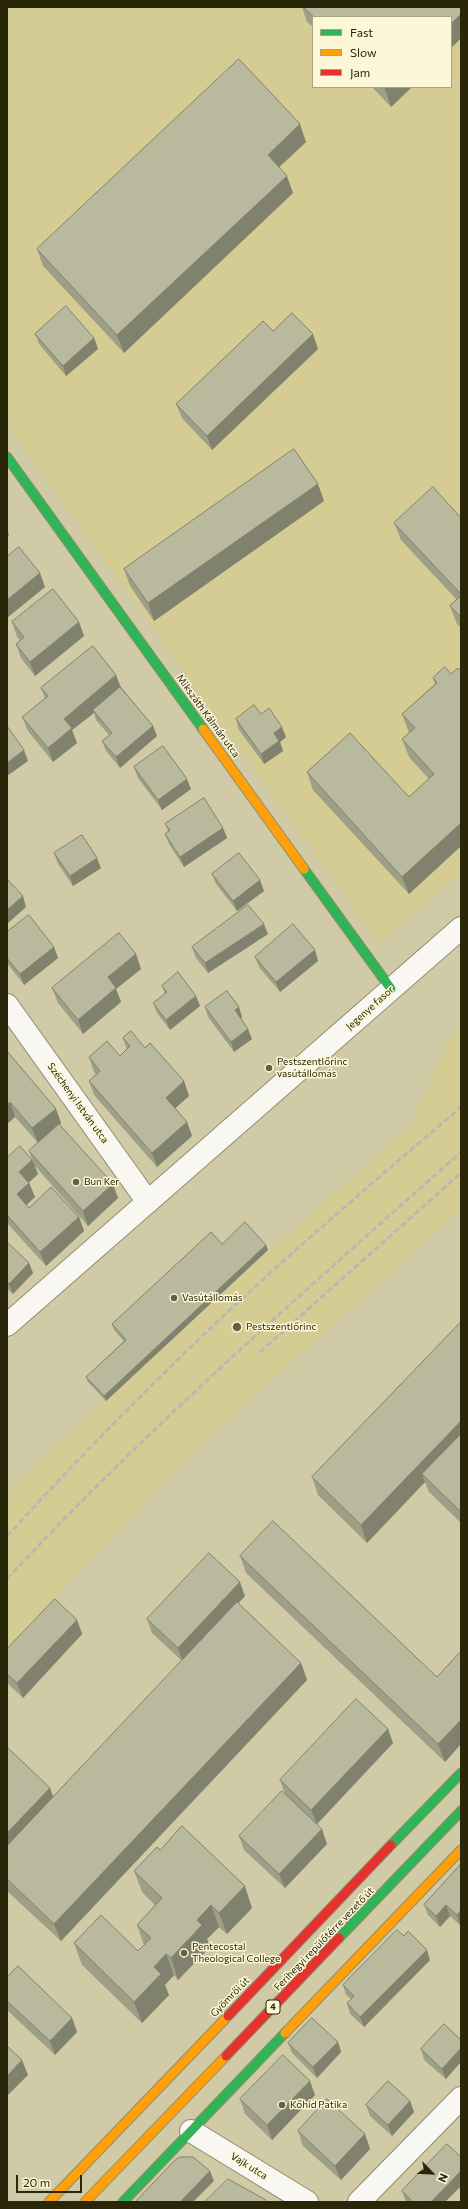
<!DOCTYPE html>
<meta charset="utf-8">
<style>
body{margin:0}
#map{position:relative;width:468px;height:2209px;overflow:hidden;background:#d0cba6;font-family:Commissioner,sans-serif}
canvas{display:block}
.frame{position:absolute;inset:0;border:8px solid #2a260a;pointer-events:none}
.legend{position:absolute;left:312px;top:16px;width:140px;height:72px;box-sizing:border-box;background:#fcf8d7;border:1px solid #a8a485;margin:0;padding:5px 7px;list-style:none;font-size:12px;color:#2a260a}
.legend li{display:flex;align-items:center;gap:8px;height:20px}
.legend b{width:20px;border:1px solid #a8a485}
.north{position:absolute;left:412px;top:2153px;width:40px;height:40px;-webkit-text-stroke:3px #fcf8d7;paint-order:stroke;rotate:114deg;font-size:11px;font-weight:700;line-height:16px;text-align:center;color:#2a260a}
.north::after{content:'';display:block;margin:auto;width:14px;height:18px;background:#2a260a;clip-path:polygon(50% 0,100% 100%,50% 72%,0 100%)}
.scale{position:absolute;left:16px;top:2175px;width:66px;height:18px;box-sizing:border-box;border:2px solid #2a260a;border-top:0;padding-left:5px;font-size:12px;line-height:14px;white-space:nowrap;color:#2a260a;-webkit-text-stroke:3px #fcf8d7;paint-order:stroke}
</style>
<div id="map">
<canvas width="468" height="2209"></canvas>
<div class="frame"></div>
<ul class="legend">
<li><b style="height:5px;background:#30b455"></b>Fast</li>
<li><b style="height:5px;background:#ff9f0a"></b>Slow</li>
<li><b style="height:5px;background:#e5322d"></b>Jam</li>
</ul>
<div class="north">N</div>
<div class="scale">20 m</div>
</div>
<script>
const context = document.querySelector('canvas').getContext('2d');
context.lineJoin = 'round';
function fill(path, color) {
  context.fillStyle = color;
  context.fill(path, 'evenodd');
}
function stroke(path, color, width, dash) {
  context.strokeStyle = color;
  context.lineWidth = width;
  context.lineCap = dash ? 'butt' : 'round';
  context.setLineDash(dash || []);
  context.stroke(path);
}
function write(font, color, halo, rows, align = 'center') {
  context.font = font + ' Commissioner,sans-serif';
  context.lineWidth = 3;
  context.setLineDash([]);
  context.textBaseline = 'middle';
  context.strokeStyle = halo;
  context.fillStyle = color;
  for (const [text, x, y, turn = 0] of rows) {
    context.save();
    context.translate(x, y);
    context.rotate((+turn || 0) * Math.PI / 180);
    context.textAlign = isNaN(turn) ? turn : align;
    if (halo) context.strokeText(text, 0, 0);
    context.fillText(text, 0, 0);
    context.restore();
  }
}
const built = new Path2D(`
 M7,7H461V872L379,943L7,425ZM313,17H451V87H313Z
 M461,1017V1210L196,1448L7,1649V1494L126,1378L408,1128Z`);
const street = new Path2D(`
 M7,1005L148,1202
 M7,1325L461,928
 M191,2131L307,2202
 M359,2202L461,2098`);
const fast = new Path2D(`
 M7,457L203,729
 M304,869L391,989
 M391,1845L461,1773
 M339,1938L461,1811
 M123,2202L285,2033`);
const slow = new Path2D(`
 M203,729L304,869
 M285,2033L461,1850
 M49,2202L228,2016
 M85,2202L226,2056`);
const jam = new Path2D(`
 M228,2016L391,1845
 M226,2056L339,1938`);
const rail = new Path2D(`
 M260,1352L461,1173
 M7,1536C99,1436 195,1339 297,1249C351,1201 406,1154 461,1107
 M7,1579C149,1426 306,1290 461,1152`);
const wall = new Path2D(`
 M302,7H461V38L451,48V17H313V27L307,22Z
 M372,87H412L391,107Z
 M306,142L279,167L293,193L124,353L43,266L37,249Z
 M273,331L318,349L212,450L182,418L176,404Z
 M35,334L94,338L98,349L66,376L39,344Z
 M324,501L154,621L130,586L124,569Z
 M461,518V628L457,624L450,606L457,600L401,540L394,523Z
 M12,622H79L84,636L35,676L21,658L16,644L20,640L17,637Z
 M461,671V846L409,894L313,790L307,772L409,797L429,779L409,757L402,739L409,733L402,714L435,684L433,678Z
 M121,687L153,726L157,736L120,768L106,751L102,741L109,735L96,720L94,713L72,730L77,743L53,762L28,731L22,717L45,698L41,688Z
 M261,714L286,737L280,742L283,751L264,764L239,730L236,719Z
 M134,767L191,789L162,810L138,778Z
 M165,824L223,828L227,838L184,867L169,844L165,834L168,831Z
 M54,853L101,868L73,886L58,864Z
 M212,874L264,891L237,911L216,884Z
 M7,932L54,947L58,958L24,985L7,963Z
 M268,934L208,973L196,958L192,947Z
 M315,950L318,961L280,992L259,967L255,957Z
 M141,969L116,989L121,1002L83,1034L58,1003L52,988Z
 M162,986L196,996L200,1006L170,1030L157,1013L153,1003L165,994Z
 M205,1007L242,1017L241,1018L252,1039L234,1052L208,1017Z
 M123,1038L145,1048L184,1081L189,1096L175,1108L187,1122L192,1136L157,1167L94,1095L89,1081L96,1074L94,1072L89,1057L120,1056L127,1050Z
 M7,1051L56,1109L61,1123L60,1125L118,1198L88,1226L35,1166L38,1174L29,1182L35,1197L26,1205L29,1208L79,1217L84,1231L46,1266L7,1223V1158L32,1159L29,1151L38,1143L15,1117L7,1124Z
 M7,1242L29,1263L33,1273L13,1294L7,1289Z
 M222,1244L268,1250L106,1401L88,1382L86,1377L124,1341L114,1330L112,1324Z
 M461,1322V1523L429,1492L425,1482L367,1543L318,1495L312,1477Z
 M240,1556L437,1677L461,1651V1744L445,1762L246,1573Z
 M245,1596L238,1604L301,1663L307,1680L61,1941L7,1891V1747L53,1797L182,1661L152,1633L147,1619Z
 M77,1620L82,1634L23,1698L7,1683V1649Z
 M388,1729L393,1743L317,1824L327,1844L285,1888L244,1850L239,1836L285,1794L280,1780Z
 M160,1850L252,1908L227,1934L219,1927L207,1939L210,1947L178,1980L174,1975L165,1985L169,1995L142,2023L82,1965L74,1943L138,1951L144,1945L137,1925L155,1905L142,1892L134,1871Z
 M461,1864V1924L460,1925L450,1916L440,1927L428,1915L424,1905Z
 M430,1960L364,2027L350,2014L347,2003L351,1999L346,1995L343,1985Z
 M7,1978L72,2018L77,2032L55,2055L7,2010Z
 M444,2024L446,2079L424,2060L421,2049Z
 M338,2042L341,2052L317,2078L292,2053L288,2043Z
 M315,2095L272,2140L245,2114L240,2099Z
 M410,2101L414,2112L392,2136L370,2116L366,2105Z
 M298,2131L365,2134L370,2149L341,2180L303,2146Z
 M461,2186L445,2202H406L402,2191Z`);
const shadedWall = new Path2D(`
 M461,14V38L451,48V24Z
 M388,87H412L391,107L385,89Z
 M300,124L306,142L274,172L268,155Z
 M287,176L293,193L124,353L117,335Z
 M313,334L318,349L212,450L207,436Z
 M94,338L98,349L66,376L63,366Z
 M318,484L324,501L154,621L148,603Z
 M7,529L9,535L7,537Z
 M40,573L45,587L7,618V600Z
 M79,622L84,636L35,676L30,662Z
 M116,675L122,690L93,710L94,713L72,730L77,743L53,762L48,748L64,719Z
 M153,726L157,736L120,768L116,757Z
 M282,727L286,737L280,742L283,751L264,764L261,754L274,733Z
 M24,750L28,761L7,776V763Z
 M187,779L191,789L162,810L158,800Z
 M461,823V846L409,894L402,877Z
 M223,828L227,838L184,867L180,857Z
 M97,858L101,868L73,886L70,876Z
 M260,880L264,891L237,911L233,901Z
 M23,896L26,907L7,924V910Z
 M264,924L268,934L208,973L205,963Z
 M54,947L58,958L24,985L20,974Z
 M315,950L318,961L280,992L276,982Z
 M136,954L141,969L116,989L121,1002L83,1034L78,1020L108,977Z
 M196,996L200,1006L170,1030L166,1020Z
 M239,1007L242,1017L238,1020L235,1010Z
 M248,1029L252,1039L234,1052L231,1042Z
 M184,1081L189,1096L171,1112L166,1098Z
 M10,1102L15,1117L7,1124V1105Z
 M56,1109L61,1123L38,1143L32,1128Z
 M187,1122L192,1136L157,1167L152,1153Z
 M32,1160L38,1174L25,1186L19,1172Z
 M29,1183L35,1197L22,1209L17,1194Z
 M113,1184L118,1198L88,1226L83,1211Z
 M79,1217L84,1231L46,1266L40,1252Z
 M266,1245L268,1250L106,1401L104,1396Z
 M29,1263L33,1273L13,1294L9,1284Z
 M461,1421V1445L422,1474L425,1482L367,1543L361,1525Z
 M240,1582L245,1596L183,1662L178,1648Z
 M77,1620L82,1634L23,1698L17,1683Z
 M301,1663L307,1680L61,1941L54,1924Z
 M461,1720V1744L445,1762L438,1744Z
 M388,1729L393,1743L317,1824L311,1810Z
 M50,1788L55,1802L7,1851V1833Z
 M322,1829L327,1844L285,1888L279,1874Z
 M245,1886L252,1908L227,1934L219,1913Z
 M211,1905L219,1927L207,1939L210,1947L178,1980L171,1958L197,1920Z
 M446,1905L450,1916L440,1927L436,1916Z
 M461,1910V1924L460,1925L457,1915Z
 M427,1950L430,1960L364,2027L360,2017Z
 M166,1954L174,1975L165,1985L169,1995L142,2023L134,2002L154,1967Z
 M72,2018L77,2032L55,2055L50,2041Z
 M338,2042L341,2052L317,2078L313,2067Z
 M461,2048V2062L446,2079L442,2069Z
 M22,2060L28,2075L7,2096V2076Z
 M310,2081L315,2095L272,2140L267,2125Z
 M410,2101L414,2112L392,2136L388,2125Z
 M365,2134L370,2149L341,2180L335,2166Z
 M210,2171L214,2181L193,2202H180Z
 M461,2171V2186L445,2202H431Z`);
const building = new Path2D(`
 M304,7H461V14L451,24V17H314Z
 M239,59L300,124L268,155L287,176L117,335L37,249Z
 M383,87H388L385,89Z
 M66,306L94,338L63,366L35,334Z
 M292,313L313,334L207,436L176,404L263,321L273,331Z
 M294,449L318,484L148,603L124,569Z
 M433,487L461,518V594L394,523Z
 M19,547L40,573L7,600V557Z
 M53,589L79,622L30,662L16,644L24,637L12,622Z
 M461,596V617L450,606Z
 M93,646L116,675L64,719L72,728L48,748L22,717L48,696L41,688Z
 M445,667L451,674L458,668L461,671V823L402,877L307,772L350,733L409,797L434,774L402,739L415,728L402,714L437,683L433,678Z
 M120,687L153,726L116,757L102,741L112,733L93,710Z
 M254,705L261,714L269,708L282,727L274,733L279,741L261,754L236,719Z
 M7,726L24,750L7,763Z
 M163,746L187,779L158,800L134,767Z
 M204,798L223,828L180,857L165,834L170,830L165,824Z
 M82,835L97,858L70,876L54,853Z
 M239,853L260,880L233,901L212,874Z
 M7,879L23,896L7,910Z
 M248,905L264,924L205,963L192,947Z
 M29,915L54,947L20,974L7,958V932Z
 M293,924L315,950L276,982L255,957Z
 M119,933L136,954L108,977L116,988L78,1020L52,988Z
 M178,972L196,996L166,1020L153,1003L167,992L162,986Z
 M227,991L239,1007L235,1010L248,1029L231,1042L205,1007Z
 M131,1031L145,1048L150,1043L184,1081L166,1098L187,1122L152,1153L89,1081L100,1071L89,1057L107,1041L120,1056L130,1046L123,1038Z
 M7,1051L56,1109L32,1128L10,1102L7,1105Z
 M59,1124L113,1184L83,1211L29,1151Z
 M20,1146L32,1160L19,1172L29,1183L17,1194L29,1208L51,1187L79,1217L40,1252L7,1215V1158Z
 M245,1222L266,1245L104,1396L86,1377L126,1340L112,1324L211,1232L222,1244Z
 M7,1242L29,1263L9,1284L7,1282Z
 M461,1322V1421L361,1525L312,1477Z
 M461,1434V1512L422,1474Z
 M273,1521L437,1677L461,1651V1720L438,1744L240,1556Z
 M209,1553L240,1582L178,1648L147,1619Z
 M55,1599L77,1620L17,1683L7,1674V1649Z
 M237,1602L301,1663L54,1924L7,1879V1846Z
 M356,1699L388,1729L311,1810L280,1780Z
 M7,1747L50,1788L7,1833Z
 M282,1791L322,1829L279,1874L239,1836Z
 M182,1826L245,1886L219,1913L211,1905L197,1920L202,1925L171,1958L166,1954L154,1967L161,1974L134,2002L74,1943L101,1915L138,1951L151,1938L137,1925L162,1898L134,1871L157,1847L160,1850Z
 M461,1864V1910L457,1915L446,1905L436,1916L424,1905Z
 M397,1930L404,1936L408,1931L427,1950L360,2017L347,2003L354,1996L343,1985Z
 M18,1966L72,2018L50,2041L7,2001V1978Z
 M312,2018L338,2042L313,2067L288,2043Z
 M444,2024L461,2040V2048L442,2069L421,2049Z
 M7,2046L22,2060L7,2076Z
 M283,2055L310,2081L267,2125L240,2099Z
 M388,2081L410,2101L388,2125L366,2105Z
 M327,2099L365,2134L335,2166L298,2131Z
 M447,2144L461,2157V2171L431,2202H413L402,2191Z
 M180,2157H193L210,2171L180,2202H135L174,2161Z
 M228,2179L266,2200L265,2202H208L206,2201Z`);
const markers = [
 [269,1068,4,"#646041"],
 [76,1182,4,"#646041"],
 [174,1298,4,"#646041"],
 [237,1327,5,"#646041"],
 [184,1953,4,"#646041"],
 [282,2105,4,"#646041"]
];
const shields = [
 [273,2007,14]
];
const shieldNames = [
 ["4",273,2007]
];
const streetNames = [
 ["Mikszáth Kálmán utca",208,716,54],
 ["Jegenye fasor",370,1008,-42],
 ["Széchenyi István utca",78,1103,54],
 ["Ferihegyi repülőtérre vezető út",324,1939,-46],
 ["Gyömrői út",230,1997,-46],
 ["Vajk utca",249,2166,32]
];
const poiNames = [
 ["Pestszentlőrinc",277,1062],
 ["vasútállomás",277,1074],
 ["Bun Ker",84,1182],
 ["Vasútállomás",182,1298],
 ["Pestszentlőrinc",246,1327],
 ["Pentecostal",192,1947],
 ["Theological College",192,1959],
 ["Kőhíd Patika",290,2105]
];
fill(built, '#d4cc93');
stroke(street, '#908c6f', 24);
stroke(fast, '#908c6f', 11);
stroke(slow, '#908c6f', 11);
stroke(jam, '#908c6f', 11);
stroke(street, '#f8f7f2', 22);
stroke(fast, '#30b455', 9);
stroke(slow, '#ff9f0a', 9);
stroke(jam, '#e5322d', 9);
stroke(rail, '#bab9af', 3, [6, 3]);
fill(wall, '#9e9f87');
fill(shadedWall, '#81826e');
fill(building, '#b8b99d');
stroke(building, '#81826e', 1);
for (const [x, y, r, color] of markers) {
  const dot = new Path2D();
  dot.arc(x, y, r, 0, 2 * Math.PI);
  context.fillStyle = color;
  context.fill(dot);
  stroke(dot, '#fcf8d7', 1.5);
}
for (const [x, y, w] of shields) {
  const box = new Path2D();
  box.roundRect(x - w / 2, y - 7, w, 14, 3);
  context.fillStyle = '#fcf8d7';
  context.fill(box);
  stroke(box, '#2a260a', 1);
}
write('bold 9px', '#2a260a', null, shieldNames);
write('10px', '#2a260a', '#fcf8d7', streetNames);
write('10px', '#2a260a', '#fcf8d7', poiNames, 'left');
</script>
